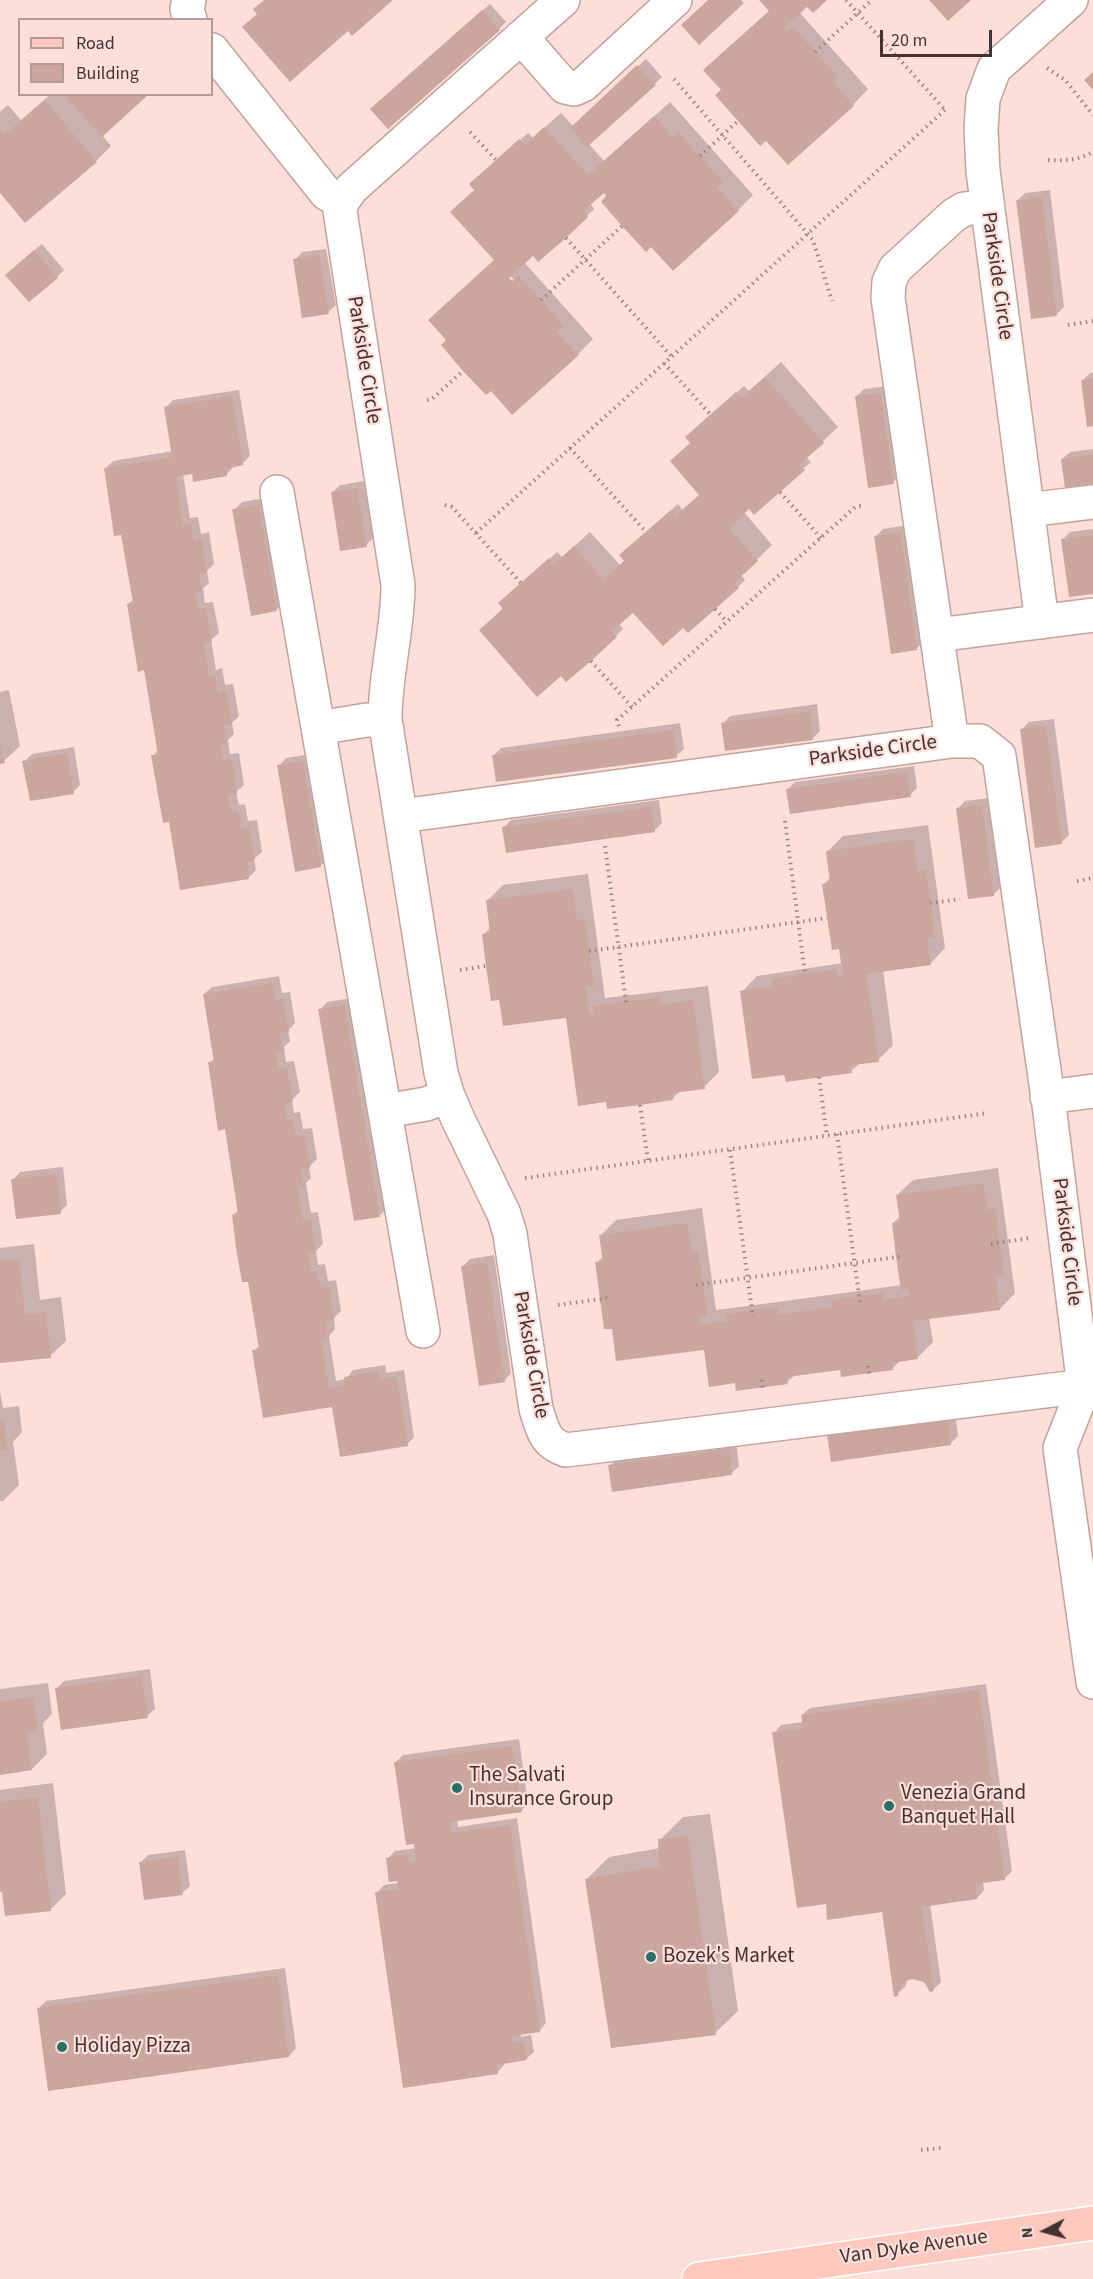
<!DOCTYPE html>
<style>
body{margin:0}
#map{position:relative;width:1093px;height:2279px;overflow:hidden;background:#fdded9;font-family:"Source Sans 3",sans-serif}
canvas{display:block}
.legend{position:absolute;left:18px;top:18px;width:195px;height:78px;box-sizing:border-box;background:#fdded9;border:2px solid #b29a96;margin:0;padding:8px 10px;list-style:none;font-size:18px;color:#423331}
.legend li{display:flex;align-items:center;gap:12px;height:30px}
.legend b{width:30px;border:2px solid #b29a96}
.north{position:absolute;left:1015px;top:2201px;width:60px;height:60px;-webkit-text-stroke:4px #fdded9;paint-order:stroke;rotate:264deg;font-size:16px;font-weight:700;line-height:24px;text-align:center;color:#423331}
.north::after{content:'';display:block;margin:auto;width:21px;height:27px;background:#423331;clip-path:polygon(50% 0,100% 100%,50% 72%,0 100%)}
.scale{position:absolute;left:880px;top:30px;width:112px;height:27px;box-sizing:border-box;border:3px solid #423331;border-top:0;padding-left:8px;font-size:18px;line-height:21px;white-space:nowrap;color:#423331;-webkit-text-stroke:4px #fdded9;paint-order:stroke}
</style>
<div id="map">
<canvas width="1093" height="2279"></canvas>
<ul class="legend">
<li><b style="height:8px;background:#ffc8be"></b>Road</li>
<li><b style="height:16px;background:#caa69f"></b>Building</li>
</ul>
<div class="north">N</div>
<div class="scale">20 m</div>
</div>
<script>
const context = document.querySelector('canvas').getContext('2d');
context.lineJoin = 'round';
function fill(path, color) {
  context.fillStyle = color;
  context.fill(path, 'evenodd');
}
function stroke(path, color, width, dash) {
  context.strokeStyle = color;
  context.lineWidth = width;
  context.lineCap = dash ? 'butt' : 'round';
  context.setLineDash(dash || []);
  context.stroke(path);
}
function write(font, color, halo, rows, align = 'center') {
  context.font = font + ' "Source Sans 3",sans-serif';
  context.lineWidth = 4.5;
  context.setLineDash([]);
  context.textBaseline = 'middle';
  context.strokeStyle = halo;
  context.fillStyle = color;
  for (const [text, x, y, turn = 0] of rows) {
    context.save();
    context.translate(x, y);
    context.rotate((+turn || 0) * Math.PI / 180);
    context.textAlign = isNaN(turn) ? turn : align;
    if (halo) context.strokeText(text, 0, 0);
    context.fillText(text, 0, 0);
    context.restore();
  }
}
const shadow = new Path2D(`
 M761,0H813L799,12L868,89L853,105L723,90L705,70L770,10Z
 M490,4L506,22L499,29L380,102Z
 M646,59L662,77L589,144L604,161L670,102L753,195L738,210L609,196L604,191L590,203L594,209L587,216L524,262L593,339L578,354L448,340L430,320L495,259L476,189L479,177L528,133L533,138L561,113L573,126ZM505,271L514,280V285L503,273Z
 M51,94H147L102,135L111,146L96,161L0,190V112L8,105L21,120Z
 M1050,190L1064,307L1057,314L1017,201L1025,193Z
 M42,244L64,270L57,277L15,267Z
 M326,249L336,305L328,312L295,260L302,252Z
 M781,362L838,427L806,457L811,462L803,469L744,512L772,545L741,575L745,580L738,587L683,626L633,610L619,623L623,629L616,636L562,674L481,630L504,607L508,596L557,552L562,557L590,532L620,565L625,560L628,548L678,504L683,510L701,494L692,442L695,430L744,386L749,391Z
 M1090,373H1093V424L1082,381Z
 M888,386L901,475L893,482L856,397L864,389Z
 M239,390L250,456L242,464L234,466L226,475L193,472L183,474L190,518L198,517L201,534L209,532L214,564L207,571L209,583L203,588L205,603L213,602L219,633L211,640L216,670L222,668L225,685L233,684L239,716L232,723L234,734L228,740L230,754L239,753L244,785L236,792L239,805L245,804L248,821L257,820L262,852L254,859L256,870L249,877L170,820L153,756L158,750L145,669L128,604L134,599L123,533L105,469L113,461L173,451L165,408L173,400Z
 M1093,449V483L1062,459L1070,452Z
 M364,481L373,538L366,545L332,493L340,485Z
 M266,498L284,603L276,610L234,510L242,502Z
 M908,525L924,641L916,649L876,536L883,529Z
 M1093,529V593L1062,540L1070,532Z
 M9,690L20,746L4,761L0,762V692Z
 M817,704L820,731L813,738L723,723L730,716Z
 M1054,719L1069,835L1061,843L1021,730L1029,722Z
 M680,723L684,749L676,756L494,755L501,748Z
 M74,747L80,785L73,792L24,762L32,754Z
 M310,754L328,859L320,866L279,766L286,758Z
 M914,766L917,788L910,795L788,789L795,782Z
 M990,798L1001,887L993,895L957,809L965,801Z
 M659,800L662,823L654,831L504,827L511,820Z
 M928,825L945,948L930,964L883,970L893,1045L878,1060L859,1064L851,1071L742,992L757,976L843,963L824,884L831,877L827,852L843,836Z
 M588,874L605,998L708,986L719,1072L704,1087L681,1090L672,1099L607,1100L568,1016L500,998L484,934L491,927L487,901L503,885Z
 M279,976L282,993L290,992L295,1023L288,1031L290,1041L284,1047L286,1062L294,1061L300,1092L292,1100L294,1113L300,1112L303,1129L312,1128L317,1159L309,1167L311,1178L306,1183L311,1213L318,1212L323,1244L316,1251L318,1265L325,1264L328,1281L336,1280L341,1311L334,1318L335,1329L329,1336L336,1381L346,1379L353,1370L385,1365L386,1373L404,1370L414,1437L407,1444L333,1405L254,1351L260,1345L249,1280L233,1215L239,1210L226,1128L209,1063L215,1058L204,994L212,987Z
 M352,998L387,1208L380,1215L320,1010L327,1002Z
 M63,1167L67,1205L60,1212L13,1180L20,1172Z
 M998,1168L1015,1293L1000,1309L929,1318L933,1342L917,1358L900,1361L892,1369L844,1367L795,1375L787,1382H736L706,1348L613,1325L596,1263L604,1256L601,1235L616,1220L702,1208L716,1310L785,1301L902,1285L893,1223L900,1217L897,1195L913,1180Z
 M34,1244L40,1300L61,1297L66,1341L50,1356L0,1362V1248Z
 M494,1255L511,1373L504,1381L463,1266L470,1259Z
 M0,1391L3,1408L19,1406L22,1432L13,1442L19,1485L3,1501H0Z
 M955,1412L958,1436L950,1444L829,1436L836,1429Z
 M736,1442L739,1466L731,1474L610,1466L617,1458Z
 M150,1669L155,1709L147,1716L57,1688L64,1681Z
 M48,1683L52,1714L43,1723L47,1754L32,1769L0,1773V1689Z
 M986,1684L1012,1871L1005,1878L983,1881L984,1890L977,1898L930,1904L941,1982L933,1990L925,1981L912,1977L908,1978L905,1987L897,1994L884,1910L827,1903L774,1733L781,1725L803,1722L802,1715L810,1708Z
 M519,1739L528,1803L521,1811L457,1820L458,1827L517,1818L546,2023L539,2031L520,2033L521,2037L531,2035L534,2052L526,2059L504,2062V2065L497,2073L377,1893L384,1885L399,1883L388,1858L395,1851L416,1848L395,1763L403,1755Z
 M53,1783L66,1894L50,1910L0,1891V1790Z
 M710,1814L738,2011L715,2033L587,1879L609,1857L660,1848V1840L683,1817Z
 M185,1850L190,1886L182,1893L140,1863L148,1855Z
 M285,1968L296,2048L289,2056L38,2009L46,2001Z`);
const building = new Path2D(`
 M264,0H393L352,36L348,31L290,82L242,27L257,14L253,9Z
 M708,0H741L744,3L699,45L681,25Z
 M759,0H827L813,13L807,7L784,28L787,32L793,27L838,77L832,82L854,106L788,165L766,141L760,146L738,121L715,95L721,90L703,70L769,11Z
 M929,0H971L948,21Z
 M482,10L500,30L388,129L370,109Z
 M637,65L656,85L587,147L570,128Z
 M1093,72V90L1084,80Z
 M63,94H149L102,137Z
 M45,100L97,162L25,223L0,193V129L4,135Z
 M654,116L673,137L678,132L700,156L723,182L717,187L739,211L673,271L651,247L646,252L622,226L601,202L606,196L604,193L583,211L588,217L566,238L538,262L533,256L509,278L512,281L519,276L541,300L564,326L557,332L579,355L512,415L491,391L486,395L463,371L441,345L446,340L428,320L494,260L450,212L474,190L469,184L496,160L519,139L525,145L544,127L588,175Z
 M1042,197L1057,316L1031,319L1016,200Z
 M34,250L58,278L29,302L5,275Z
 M319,255L329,314L302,318L293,259Z
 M765,377L824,443L799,465L805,470L780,492L754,515L749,509L729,528L758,561L734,583L739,588L688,633L683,628L663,646L633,613L612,631L617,637L591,661L566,682L561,676L537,697L479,630L503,609L498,603L549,558L554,564L574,546L603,579L624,561L619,555L670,511L675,516L699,495L670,461L690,443L685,437L736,392L741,398Z
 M1093,378V426L1087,427L1081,380Z
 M881,393L894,484L868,488L855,396Z
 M232,396L243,465L226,469L227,476L193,482L192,474L176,477L183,525L191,523L194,540L202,539L207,573L199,574L202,591L195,592L198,609L206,608L212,642L204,643L209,676L215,675L218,692L226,691L232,724L224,726L227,743L221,744L223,761L232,759L237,794L228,795L232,812L238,811L241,828L249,827L255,860L247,862L249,879L180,890L169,822L163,823L151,755H158L144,670L138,672L127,604L133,603L121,535L114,536L104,468L172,457L164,407Z
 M1093,454V484L1065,488L1061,459Z
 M357,488L367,547L340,551L331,492Z
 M259,505L277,611L251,616L232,509Z
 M901,532L917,650L891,654L874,536Z
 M1093,535V594L1069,597L1061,539Z
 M810,711L813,740L725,751L721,723Z
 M1046,726L1062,844L1035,848L1020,729Z
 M673,730L677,758L496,782L492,755Z
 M0,743L5,763L0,764Z
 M67,753L74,794L30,801L22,761Z
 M303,761L321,867L295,872L277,765Z
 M907,772L911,797L790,814L786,789Z
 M982,805L994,896L968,899L956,808Z
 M652,807L655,832L506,853L502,827Z
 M913,839L918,871L926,870L935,937L927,938L931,965L866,974L879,1062L851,1065L852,1073L786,1082L784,1075L752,1079L740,991L772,986L771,979L805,974L837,969L838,978L843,977L839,949L832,950L822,884L830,882L826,851Z
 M573,889L577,920L585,919L594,986L586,987L590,1014H594L593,1006L660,997L661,1005L693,1000L705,1089L672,1093L673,1100L640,1105L607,1109L606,1102L578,1106L566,1018L503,1026L499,1000L491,1001L486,966L482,934L490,933L486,900Z
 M272,983L275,1000L283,998L289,1032L280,1033L283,1050L276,1052L279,1069L287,1068L293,1101L285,1103L287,1120L293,1119L296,1135H304L310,1168L301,1170L304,1187H298L303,1220L311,1219L316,1253L308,1254L311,1271H317L321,1288L329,1286L334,1320L326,1321L328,1338L321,1340L329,1388L345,1385L344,1377L378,1371L379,1379L397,1377L408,1446L340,1457L332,1407L263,1418L252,1350L259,1349L248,1282H242L236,1248L232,1215L238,1214L225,1129L218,1131L208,1062H214L203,994Z
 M345,1005L380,1217L354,1221L318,1009Z
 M56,1174L61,1214L16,1219L11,1179Z
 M983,1183L987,1210L995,1208L1004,1275L996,1277L1000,1310L913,1321L918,1359L892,1363L893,1370L841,1377L840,1370L787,1377L788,1384L736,1391L735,1383L709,1387L704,1350L616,1361L612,1329H604L595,1262H603L599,1235L687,1223L691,1251L698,1250L703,1284L707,1317L700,1318L701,1324L727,1321L725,1314L752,1310L777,1307L779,1314L805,1311L831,1307V1300L859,1296L883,1293V1300L910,1296L908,1289L901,1290L896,1257L892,1223L900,1222L896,1195Z
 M19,1259L25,1314L46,1312L51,1358L0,1363V1261Z
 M487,1262L505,1382L479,1386L461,1266Z
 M948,1419L951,1445L831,1462L827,1435Z
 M0,1421H4L7,1449L0,1450Z
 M729,1449L732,1475L612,1492L608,1465Z
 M142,1676L148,1718L61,1730L55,1688Z
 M979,1690L1005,1880L975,1884L977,1899L922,1907L934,1991L930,1992L924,1982L912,1979L906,1981L899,1990L898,1996L894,1997L882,1912L827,1920L826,1904L797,1908L772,1732L803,1728L801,1715Z
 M33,1697L38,1731L27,1732L32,1770L0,1775V1702Z
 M512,1746L522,1812L450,1822L451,1833L510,1825L540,2032L512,2036L514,2043L524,2042L527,2060L497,2065L498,2074L403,2088L375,1892L399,1889L397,1881L389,1882L386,1858L408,1854L409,1862L416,1861L414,1844L406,1845L394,1762Z
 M38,1797L51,1911L5,1916L2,1892H0V1802Z
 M688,1836L716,2035L611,2048L585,1879L659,1866L658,1839Z
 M178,1857L183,1895L144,1900L139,1862Z
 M278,1975L289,2057L48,2091L37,2008Z`);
const path = new Path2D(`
 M846,0L946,111
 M815,52L872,0
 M1047,68L1065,80L1093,115
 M674,79L813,240L832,301
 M470,132L496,160
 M700,156L738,121
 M1048,160C1064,161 1079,160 1093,152
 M566,238L672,357
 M541,300L622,226
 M1068,325L1093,321
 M664,363L711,415
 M427,400L432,399L463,371
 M570,448L646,532
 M780,492L821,538
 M445,505L452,507L521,583
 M476,533L945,110
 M715,609L727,622
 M591,661L632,707
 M619,726L617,720L855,507L861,506
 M785,821L805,974
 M605,846L626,1002
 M1077,881L1093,878
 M930,903L960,899
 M589,951L827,918
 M460,970L486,966
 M819,1077L827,1136
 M640,1105L648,1161
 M837,1134L860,1303
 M730,1150L753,1317
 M525,1178L988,1113
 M991,1244L1030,1238
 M696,1285L904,1256
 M558,1305L608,1298
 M868,1366L870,1378
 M762,1380L763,1390
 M921,2150L941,2148`);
const minor = new Path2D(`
 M189,0L187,9L190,20
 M563,0L352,188L342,202L340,211L398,585C398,630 385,674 385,719L441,1073L448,1096L457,1117L504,1214L510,1234L536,1409C543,1430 544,1443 566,1450L1093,1385
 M521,37L565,87L574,89L583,85L675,0
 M212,50L326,193L342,202
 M277,492L423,1331
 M1028,510L1093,502
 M1042,622L983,171L981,129L983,99L994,69L1071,0
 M937,635L1093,615
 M318,728L367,720L385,719
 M952,741L888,298L889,282L895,269L954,215L964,209L987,206
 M401,816L952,741H980L999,756L1049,1105L1084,1387
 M1047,1097L1093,1091
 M385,1111L426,1104L448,1096
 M1093,1393L1084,1387L1060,1448L1093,1682`);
const major = new Path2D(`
 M699,2279L1093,2223`);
const markers = [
 [457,1788,6,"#276f68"],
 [889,1806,6,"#276f68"],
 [651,1957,6,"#276f68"],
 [62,2047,6,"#276f68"]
];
const streetNames = [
 ["Parkside Circle",996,276,82],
 ["Parkside Circle",363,360,81],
 ["Parkside Circle",873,752,-8],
 ["Parkside Circle",1066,1242,83],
 ["Parkside Circle",530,1355,80],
 ["Van Dyke Avenue",914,2248,-8]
];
const poiNames = [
 ["The Salvati",469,1776],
 ["Insurance Group",469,1800],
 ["Venezia Grand",901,1794],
 ["Banquet Hall",901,1818],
 ["Bozek's Market",663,1957],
 ["Holiday Pizza",74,2047]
];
fill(shadow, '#0003');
fill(building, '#caa69f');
stroke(minor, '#c5a19b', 36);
stroke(major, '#fff', 36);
stroke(path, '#9c8682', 4, [1.5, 4.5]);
stroke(minor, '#fff', 33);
stroke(major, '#ffc8be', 33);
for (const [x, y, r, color] of markers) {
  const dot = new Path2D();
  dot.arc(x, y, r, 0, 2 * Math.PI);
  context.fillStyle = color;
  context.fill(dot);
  stroke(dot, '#fdded9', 2);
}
write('21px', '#423331', '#fdded9', streetNames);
write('21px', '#423331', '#fdded9', poiNames, 'left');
</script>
